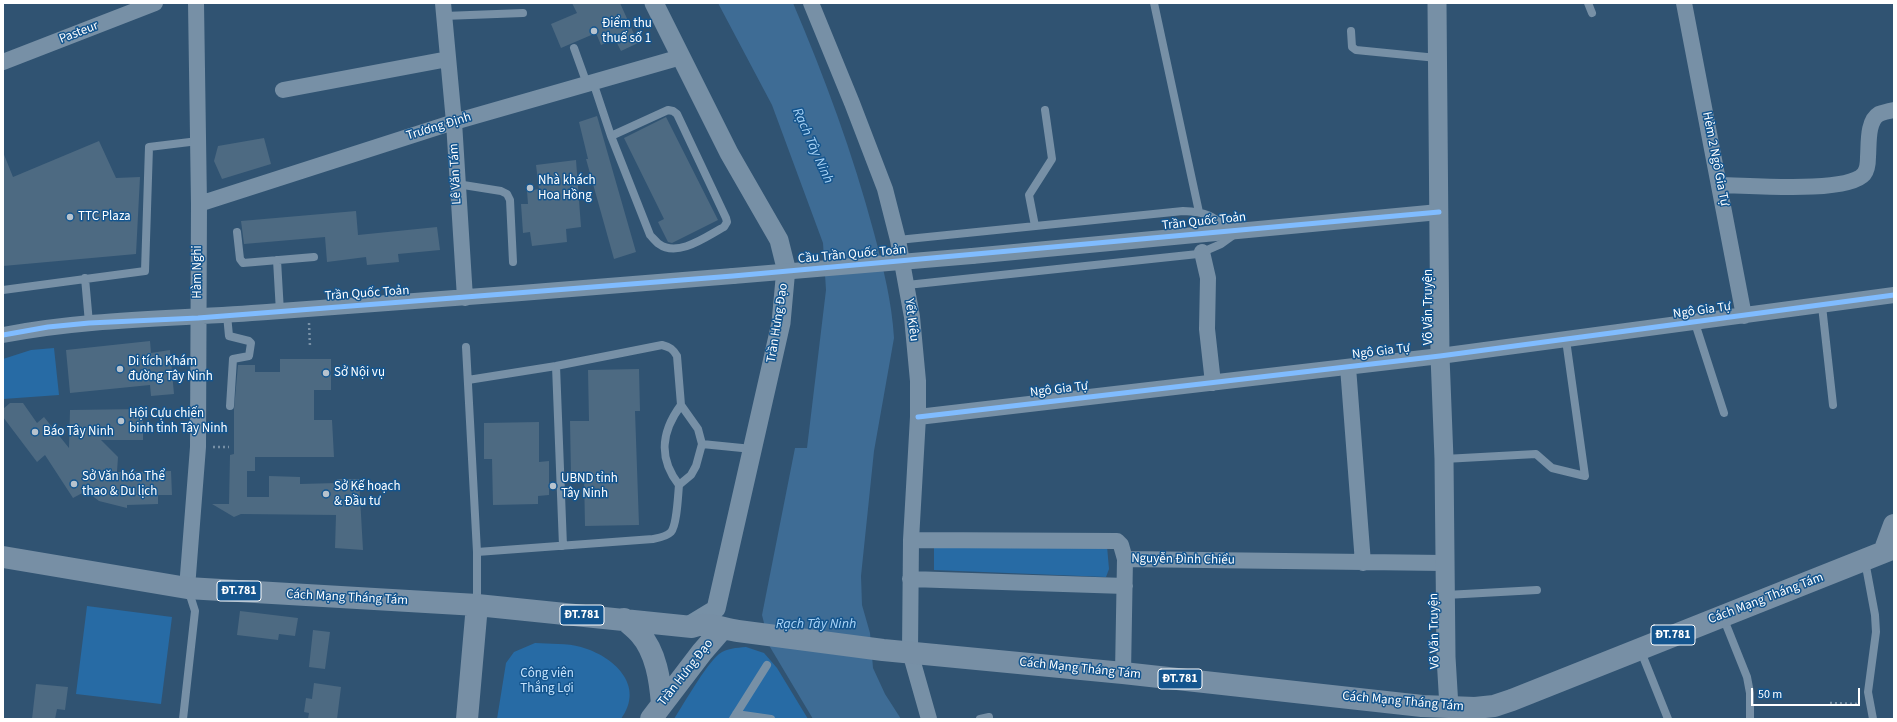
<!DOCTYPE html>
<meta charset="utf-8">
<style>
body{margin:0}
#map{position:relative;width:1897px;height:722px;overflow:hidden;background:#305372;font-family:"Source Sans 3",sans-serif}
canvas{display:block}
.frame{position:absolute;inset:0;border:4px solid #fff;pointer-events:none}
.scale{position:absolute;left:1751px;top:688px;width:109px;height:18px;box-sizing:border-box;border:2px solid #fff;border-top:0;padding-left:5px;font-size:12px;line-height:14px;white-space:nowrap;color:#fff;-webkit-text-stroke:3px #14558e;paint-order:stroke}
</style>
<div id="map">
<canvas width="1897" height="722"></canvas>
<div class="frame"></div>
<div class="scale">50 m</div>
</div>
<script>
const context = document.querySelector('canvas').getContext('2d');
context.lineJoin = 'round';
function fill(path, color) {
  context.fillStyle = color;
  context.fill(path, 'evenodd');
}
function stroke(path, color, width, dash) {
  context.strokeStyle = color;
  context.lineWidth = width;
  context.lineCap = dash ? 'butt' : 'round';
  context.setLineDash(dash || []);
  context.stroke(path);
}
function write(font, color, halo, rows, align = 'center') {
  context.font = font + ' "Source Sans 3",sans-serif';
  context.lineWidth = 3;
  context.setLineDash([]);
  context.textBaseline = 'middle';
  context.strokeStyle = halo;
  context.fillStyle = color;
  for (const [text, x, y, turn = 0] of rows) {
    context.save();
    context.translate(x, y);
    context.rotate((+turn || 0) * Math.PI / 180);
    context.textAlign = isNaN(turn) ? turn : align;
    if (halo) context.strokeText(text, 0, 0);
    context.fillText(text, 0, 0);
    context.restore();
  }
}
const green = new Path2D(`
 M54,348L59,395L3,399V359L31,350Z
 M934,545L1107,546L1109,569L1106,577L934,570Z
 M87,606L172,617L161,704L76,694Z
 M535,643C550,644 567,643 581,647C613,656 646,685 621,719H497L506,663L514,652Z
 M746,647L764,653L777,668L808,719H674C685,702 705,666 719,654C727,648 736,648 746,647Z`);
const water = new Path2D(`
 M718,3H793C825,78 853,154 874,233C883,267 892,302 894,338L874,451L861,576L862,605L870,633L873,668L885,694L901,719H813L770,647L762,615L795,448H807L826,290L823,243L772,105Z`);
const building = new Path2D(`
 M572,3H620L638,43L621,51L615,39L601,45L596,33L561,48L551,24L577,13Z
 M597,116L636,252L614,259L586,159H588L579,122Z
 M666,117L718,220L672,243L668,242L658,222L664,219L624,138Z
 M264,138L271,164L222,179L214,161L218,146Z
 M99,141L116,178L140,177L136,254L3,266V152L13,177Z
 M576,160L581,227L566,229L567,242L532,246L530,232L523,233L521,204H528L527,191L539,189L536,165Z
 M356,211L358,235L437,227L440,250L398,254L399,262L367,265L366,257L327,262L325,237L244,244L241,221Z
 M150,341L151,353L170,350L174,394L151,396L150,385L70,393L66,350Z
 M280,359H331V390H314V420H332L334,457H255V471H247V497H269V476L300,477V484L337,483V479H359L363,550L335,548L336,515L241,514L234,517L212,504H229L230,455L234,454V409L238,365H255V372H280Z
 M639,369L640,411H635L639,525L585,526L584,475H571L570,421H589L588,370Z
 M10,403H23L37,423L44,417L69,448L70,410L143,409V440H101L118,457L117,472L171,471L172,495H158V504L127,505V508L99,501L86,491L73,498L45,455L37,462L3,417V409Z
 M539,422V462L549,461V495L538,496V504L493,505L492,459H484V423Z
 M240,611L298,618L295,636L279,634L278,640L237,635Z
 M313,630L330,632L325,669L309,667Z
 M314,683L341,687L337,719H308L309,713L304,712L306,698L312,699Z
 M36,684L68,687L65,710L57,709L55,719H32Z`);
const path = new Path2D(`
 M309,323L310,347
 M213,447H229
 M1830,703L1860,704`);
const service = new Path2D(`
 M1154,3L1199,212
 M1588,3L1592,13
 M444,16L523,13
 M1351,31L1352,47L1356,50L1437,58
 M574,48L587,84
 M593,82L611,136L650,235C653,238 656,242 659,244C678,258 707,236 724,227L727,222L726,218L677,114L673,111L668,110L611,136
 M457,184L501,191L507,194L510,200L513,262
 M1035,226L1029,195L1052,159L1045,110
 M237,232L240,259L243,263L314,257
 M898,240L1183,211C1206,212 1213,215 1230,231
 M277,260L280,312
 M85,278L89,323
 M907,285L1198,254L1221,244L1235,234
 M3,290L145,271L149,147L198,141
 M1822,306L1833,405
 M227,315L229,336L249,341L251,343L249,356L233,359L230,406
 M1695,323L1724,413
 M466,347L477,552V605
 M556,366L563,546
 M468,380L556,366L662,345C670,347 673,349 677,356L681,405L698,429L702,444L696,466L691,475L679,485C678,495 677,525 671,532C666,537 658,538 653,539L477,552
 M702,444L752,449
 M1444,459L1536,454L1552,468L1585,476L1566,340
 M679,485C658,458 661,432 681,405
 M1865,561L1875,615L1876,632L1868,692L1873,719
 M1446,595L1537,590
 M1723,617L1747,677L1750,693V719
 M1640,649L1668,719
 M736,714L771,719
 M183,719L195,611L188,589
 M733,719L767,665
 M980,719L989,717`);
const minor = new Path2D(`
 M443,3L454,122L465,298
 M811,3L852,103L885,189L898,240L912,317L918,381V417L911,540L910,652L929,719
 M1684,3L1744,316
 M3,62L155,3
 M283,90L448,59
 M1720,185C1747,185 1847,194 1864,174C1867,170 1868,162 1868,157C1869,144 1867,121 1879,114C1884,112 1889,111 1894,110
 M199,204L454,122L681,57
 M1202,252L1208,278L1207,329L1213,383
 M972,256L1439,212
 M3,335C90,318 179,319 267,312C422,301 578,289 733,276
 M1348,367L1363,563
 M918,417L1440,356L1894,295
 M911,540L1117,541L1121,545L1125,559L1123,673
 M1125,559L1444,563
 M910,579L1125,586
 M187,588L198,447L199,204L196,3`);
const tertiary = new Path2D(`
 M654,3L729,153L779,240L786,268L781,323L716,609L688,626
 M1437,3L1440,356L1444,459L1446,657L1449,707`);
const primary = new Path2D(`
 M1884,552L1894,525
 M3,557L187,588L477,605L692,627C708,621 722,629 738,631L883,650L1123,673L1422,706L1475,708L1494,706L1512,700L1894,548
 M624,619C629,624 635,628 640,634C656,652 660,680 662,704
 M467,719L477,605
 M651,719L702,652L722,629`);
const minorBridge = new Path2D(`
 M733,276L972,256`);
const cycleway = new Path2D(`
 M3,335L48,327L89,323L198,318L733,276L1439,212
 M918,417L1440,356L1894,295`);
const markers = [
 [594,31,4,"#b7c3ce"],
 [530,188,4,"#b7c3ce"],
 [70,217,4,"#b7c3ce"],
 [120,369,4,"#b7c3ce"],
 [326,373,4,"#b7c3ce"],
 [121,421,4,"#b7c3ce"],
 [35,432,4,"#b7c3ce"],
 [74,484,4,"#b7c3ce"],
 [553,486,4,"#b7c3ce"],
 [326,494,4,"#b7c3ce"]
];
const shields = [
 [239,591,44],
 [582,615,44],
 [1673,635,44],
 [1180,679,44]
];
const shieldNames = [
 ["ĐT.781",239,591],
 ["ĐT.781",582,615],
 ["ĐT.781",1673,635],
 ["ĐT.781",1180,679]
];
const poiNames = [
 ["Điểm thu",602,24],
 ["thuế số 1",602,39],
 ["Nhà khách",538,181],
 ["Hoa Hồng",538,196],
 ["TTC Plaza",78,217],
 ["Di tích Khám",128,362],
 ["đường Tây Ninh",128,377],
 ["Sở Nội vụ",334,373],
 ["Hội Cựu chiến",129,414],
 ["binh tỉnh Tây Ninh",129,429],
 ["Báo Tây Ninh",43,432],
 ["Sở Văn hóa Thể",82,477],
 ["thao & Du lịch",82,492],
 ["UBND tỉnh",561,479],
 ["Tây Ninh",561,494],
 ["Sở Kế hoạch",334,487],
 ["& Đầu tư",334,502]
];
const streetNames = [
 ["Pasteur",79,33,-21],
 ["Trương Định",439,127,-17],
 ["Hẻm 2 Ngô Gia Tự",1715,159,79],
 ["Lê Văn Tám",456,174,-93],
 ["Trần Quốc Toản",1204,222,-6],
 ["Cầu Trần Quốc Toản",852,255,-5],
 ["Hàm Nghi",198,272,-90],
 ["Trần Quốc Toản",367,294,-4],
 ["Võ Văn Truyện",1429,307,-90],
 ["Ngô Gia Tự",1702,311,-8],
 ["Yết Kiêu",911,320,83],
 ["Trần Hưng Đạo",778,323,-81],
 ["Ngô Gia Tự",1381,352,-7],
 ["Ngô Gia Tự",1059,390,-7],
 ["Nguyễn Đình Chiểu",1183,560,1],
 ["Cách Mạng Tháng Tám",347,598,3],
 ["Cách Mạng Tháng Tám",1766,599,-21],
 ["Võ Văn Truyện",1435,631,-91],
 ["Cách Mạng Tháng Tám",1080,669,6],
 ["Trần Hưng Đạo",686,673,-52],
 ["Cách Mạng Tháng Tám",1403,702,5]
];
const parkNames = [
 ["Công viên",547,674],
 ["Thắng Lợi",547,689]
];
const waterNames = [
 ["Rạch Tây Ninh",812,146,66],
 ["Rạch Tây Ninh",816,625]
];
fill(green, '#276ba5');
fill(water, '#3e6c95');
fill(building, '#4d6a82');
stroke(path, '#7790a6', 2.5, [2, 3]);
stroke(service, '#7790a6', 8);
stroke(minor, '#7790a6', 16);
stroke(tertiary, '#7790a6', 19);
stroke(primary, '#778fa5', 22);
stroke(minorBridge, '#7790a6', 16);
stroke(cycleway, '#80bcff', 5);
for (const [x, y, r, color] of markers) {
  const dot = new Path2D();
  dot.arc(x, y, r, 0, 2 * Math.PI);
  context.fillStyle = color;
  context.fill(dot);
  stroke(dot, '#14558e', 1.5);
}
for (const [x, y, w] of shields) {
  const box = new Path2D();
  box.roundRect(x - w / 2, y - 10, w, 20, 3);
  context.fillStyle = '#14558e';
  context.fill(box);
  stroke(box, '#fff', 1);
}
write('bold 12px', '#fff', null, shieldNames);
write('13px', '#fff', '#14558e', poiNames, 'left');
write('13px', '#fff', '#14558e', streetNames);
write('13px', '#c5e3fc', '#14558e', parkNames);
write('italic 14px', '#aad5f8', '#14558e', waterNames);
</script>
